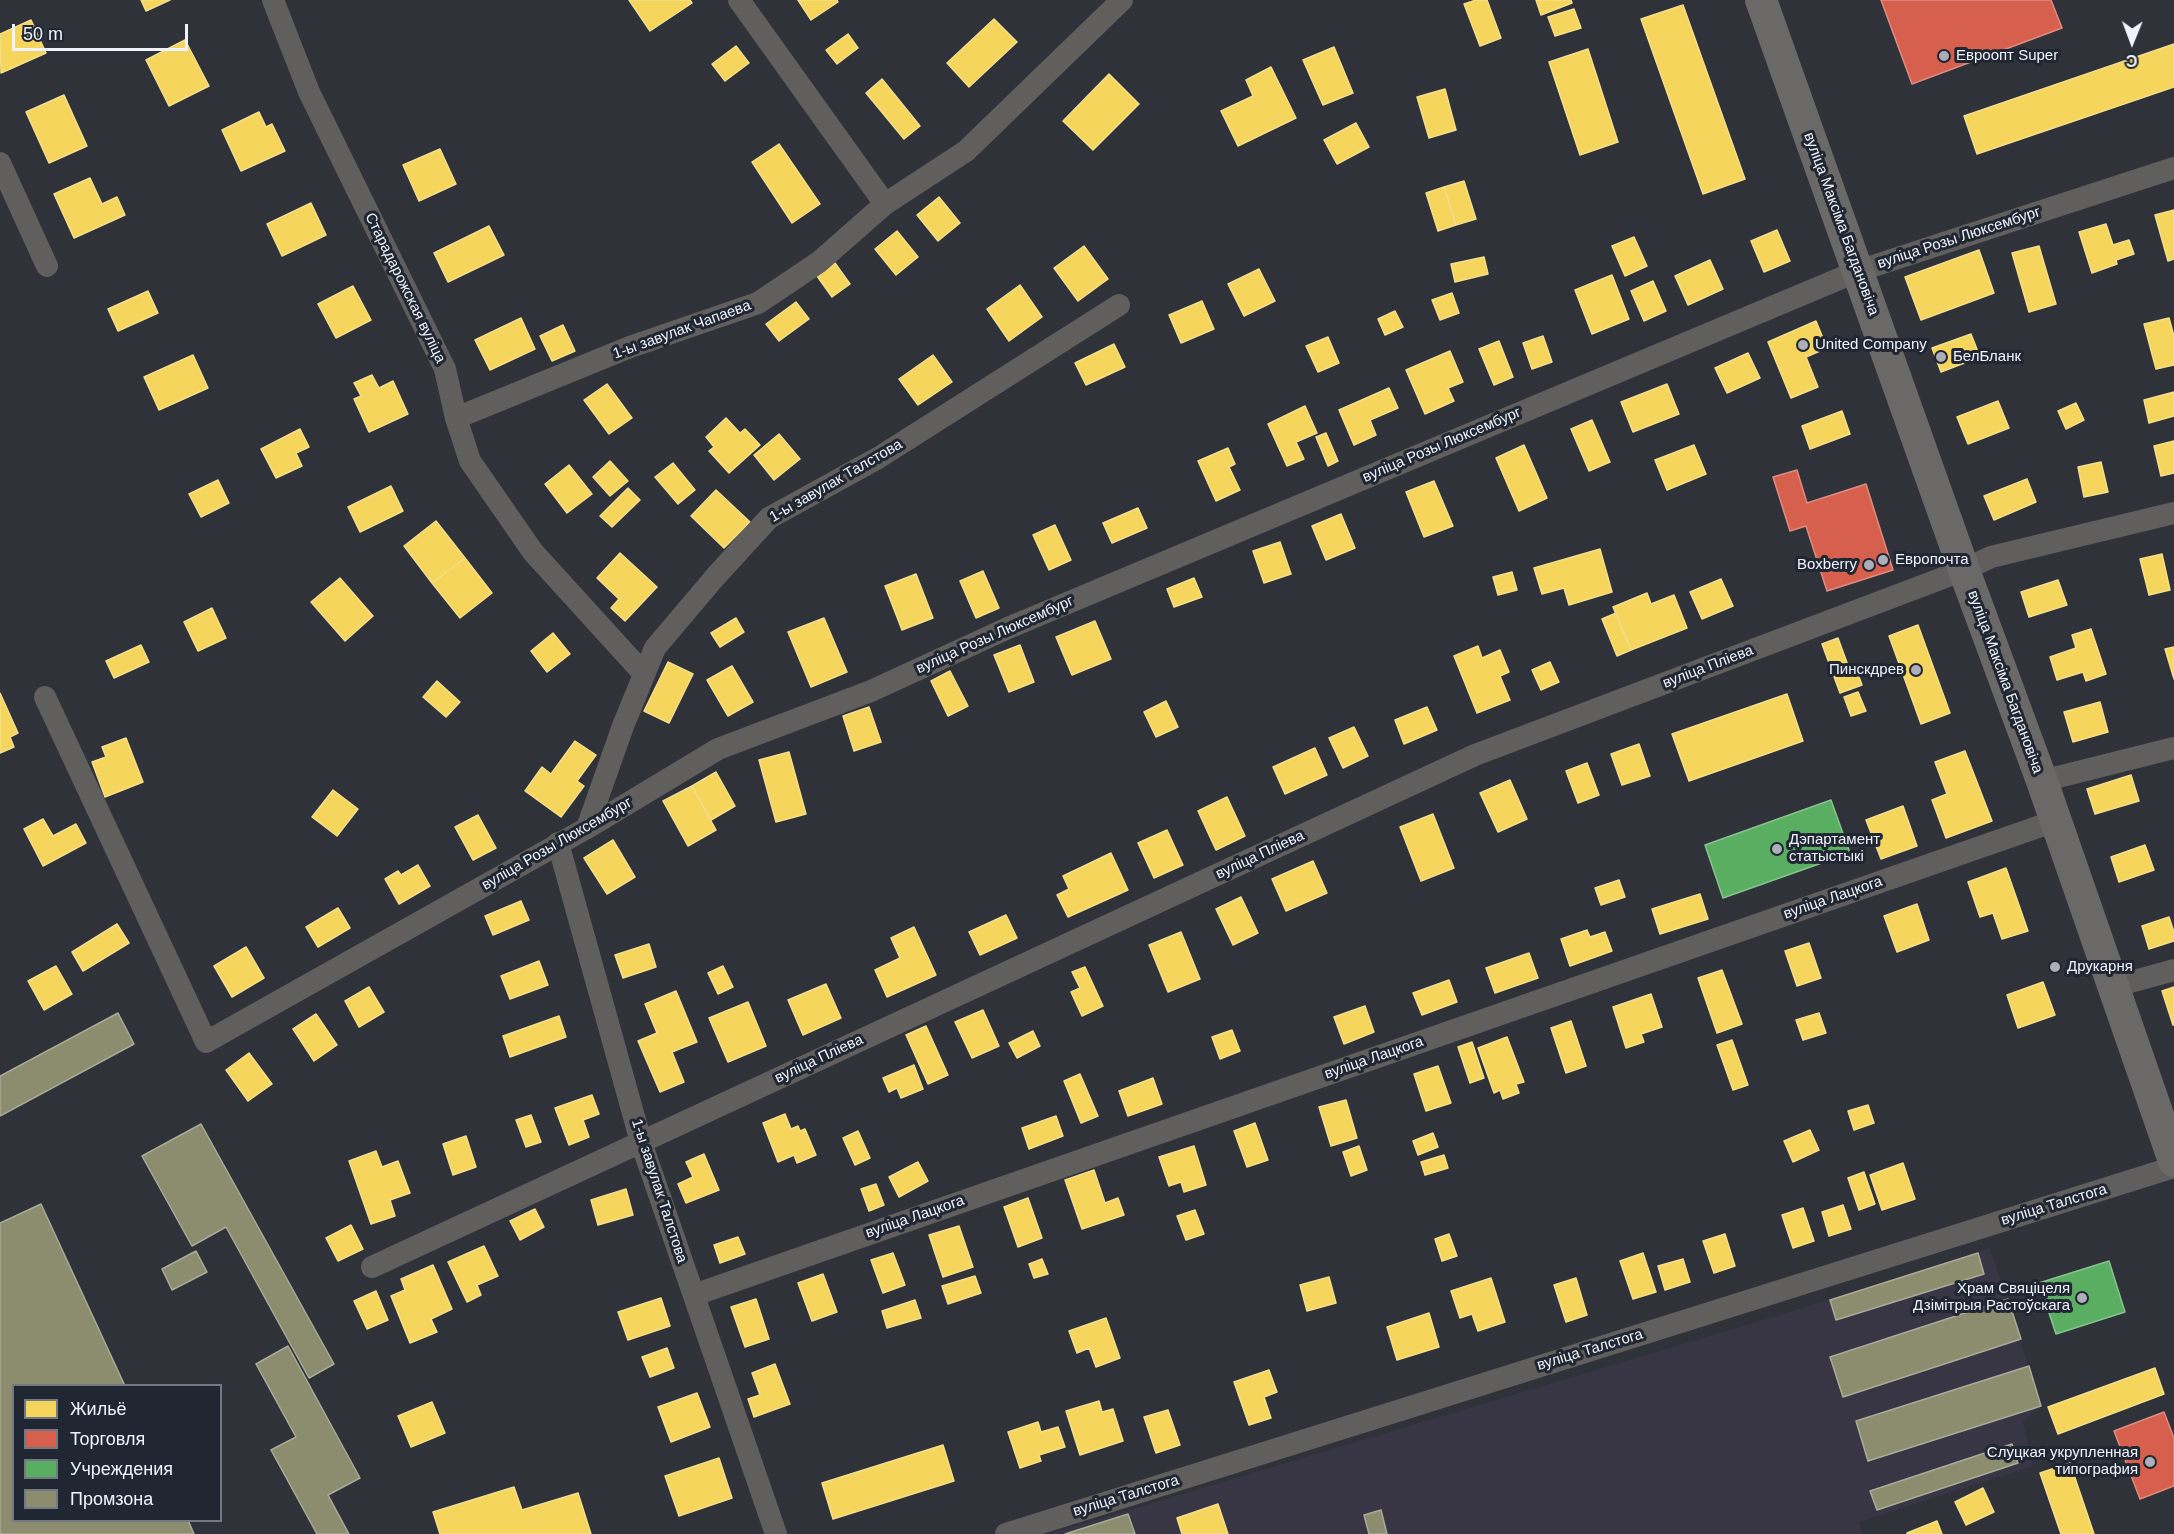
<!DOCTYPE html>
<meta charset="utf-8">
<style>
body{margin:0}
#map{position:relative;width:2174px;height:1534px;overflow:hidden;background:#2f3238;font-family:Helvetica,sans-serif}
canvas{display:block}
.legend{position:absolute;left:12px;top:1384px;width:210px;height:138px;box-sizing:border-box;background:#212732;border:2px solid #737982;margin:0;padding:8px 10px;list-style:none;font-size:18px;color:#eff3fb}
.legend li{display:flex;align-items:center;gap:12px;height:30px}
.legend b{width:30px;border:2px solid #737982}
.north{position:absolute;left:2102px;top:12px;width:60px;height:60px;-webkit-text-stroke:4px #212732;paint-order:stroke;rotate:181deg;font-size:16px;font-weight:700;line-height:24px;text-align:center;color:#eff3fb}
.north::after{content:'';display:block;margin:auto;width:21px;height:27px;background:#eff3fb;clip-path:polygon(50% 0,100% 100%,50% 72%,0 100%)}
.scale{position:absolute;left:12px;top:24px;width:176px;height:27px;box-sizing:border-box;border:3px solid #eff3fb;border-top:0;padding-left:8px;font-size:18px;line-height:21px;white-space:nowrap;color:#eff3fb;-webkit-text-stroke:4px #212732;paint-order:stroke}
</style>
<div id="map">
<canvas width="2174" height="1534"></canvas>
<ul class="legend">
<li><b style="height:16px;background:#f6d55c"></b>Жильё</li>
<li><b style="height:16px;background:#d6604d"></b>Торговля</li>
<li><b style="height:16px;background:#5aae61"></b>Учреждения</li>
<li><b style="height:16px;background:#8c8c6e"></b>Промзона</li>
</ul>
<div class="north">С</div>
<div class="scale">50 m</div>
</div>
<script>
const context = document.querySelector('canvas').getContext('2d');
context.lineJoin = 'round';
function fill(path, color) {
  context.fillStyle = color;
  context.fill(path, 'evenodd');
}
function stroke(path, color, width, dash) {
  context.strokeStyle = color;
  context.lineWidth = width;
  context.lineCap = dash ? 'butt' : 'round';
  context.setLineDash(dash || []);
  context.stroke(path);
}
function write(font, color, halo, rows, align = 'center') {
  context.font = font + ' Helvetica,sans-serif';
  context.lineWidth = 6;
  context.setLineDash([]);
  context.textBaseline = 'middle';
  context.strokeStyle = halo;
  context.fillStyle = color;
  for (const [text, x, y, turn = 0] of rows) {
    context.save();
    context.translate(x, y);
    context.rotate((+turn || 0) * Math.PI / 180);
    context.textAlign = isNaN(turn) ? turn : align;
    if (halo) context.strokeText(text, 0, 0);
    context.fillText(text, 0, 0);
    context.restore();
  }
}
const industrial = new Path2D(`
 M1990,1248L2041,1406L2023,1422L2033,1466L1859,1522L1863,1534H1049L1783,1314Z`);
const homes = new Path2D(`
 M141,0H170L146,11Z
 M629,0H690L692,3L650,31Z
 M798,0H837L838,2L811,20Z
 M1476,0H1487L1501,38L1480,46L1464,4Z
 M1536,0H1571L1572,3L1541,15Z
 M1683,5L1745,179L1703,194L1641,19Z
 M1574,9L1581,28L1555,36L1548,17Z
 M994,19L1017,42L969,87L947,63Z
 M31,20L46,53L1,73L0,34Z
 M848,34L858,48L837,64L826,50Z
 M185,40L209,86L169,106L146,60Z
 M2174,44V87L1977,154L1964,116Z
 M736,46L749,63L725,81L712,64Z
 M1334,47L1353,93L1323,105L1303,60Z
 M1588,49L1618,142L1580,155L1549,62Z
 M1271,67L1296,118L1238,146L1221,111L1253,96L1246,80Z
 M1109,74L1139,104L1093,150L1063,121Z
 M882,79L920,126L904,139L866,93Z
 M1445,89L1456,130L1429,138L1417,97Z
 M64,95L87,146L49,163L26,112Z
 M259,112L266,127L272,124L285,151L241,171L222,130Z
 M1356,123L1369,147L1337,164L1324,140Z
 M779,144L820,204L792,223L752,162Z
 M440,149L456,184L419,201L403,165Z
 M90,178L102,204L117,197L125,215L74,238L54,194Z
 M1464,181L1476,219L1456,225L1444,187Z
 M1444,187L1456,225L1438,231L1426,193Z
 M939,197L960,223L938,241L917,215Z
 M311,203L326,235L282,256L267,224Z
 M2174,210V259L2168,261L2155,215Z
 M2106,224L2113,245L2129,240L2134,254L2116,260L2117,264L2092,273L2079,232Z
 M489,226L504,255L448,282L434,253Z
 M1777,230L1790,261L1764,272L1751,241Z
 M897,231L918,257L896,275L875,249Z
 M1634,237L1647,266L1625,276L1612,246Z
 M1084,246L1108,279L1078,301L1054,268Z
 M2039,246L2056,304L2029,312L2012,253Z
 M1979,250L1994,293L1921,320L1905,277Z
 M1484,257L1488,274L1455,282L1451,264Z
 M1710,260L1723,289L1688,305L1675,276Z
 M835,263L850,284L832,297L817,276Z
 M1259,269L1275,301L1244,316L1228,284Z
 M1612,275L1629,319L1592,334L1575,290Z
 M1653,281L1666,311L1644,321L1631,291Z
 M1020,285L1042,317L1009,341L987,309Z
 M353,286L371,320L336,338L318,304Z
 M148,291L158,313L118,331L108,309Z
 M1452,293L1459,313L1440,320L1432,300Z
 M1202,301L1214,329L1181,343L1169,315Z
 M796,302L809,319L779,341L766,324Z
 M1395,311L1403,327L1385,335L1378,319Z
 M521,318L535,349L490,370L475,340Z
 M2169,318L2174,336V365L2156,369L2144,324Z
 M1816,321L1827,348L1806,357L1818,387L1791,398L1768,342Z
 M563,325L575,351L552,361L540,336Z
 M1971,334L1980,357L1941,372L1932,348Z
 M1543,336L1552,362L1532,369L1523,343Z
 M1328,337L1339,363L1318,372L1306,346Z
 M1499,341L1513,377L1494,385L1479,349Z
 M1114,344L1125,367L1086,385L1075,363Z
 M1450,351L1463,382L1448,388L1454,401L1425,414L1406,370Z
 M1748,353L1760,378L1727,393L1715,368Z
 M193,355L208,388L159,410L144,377Z
 M933,355L952,382L918,405L899,379Z
 M372,375L379,388L393,381L408,414L369,432L354,399L361,396L354,383Z
 M607,384L632,418L609,434L584,400Z
 M1667,384L1679,414L1633,432L1621,402Z
 M1389,388L1398,408L1370,420L1376,435L1354,445L1339,410Z
 M2174,392V416L2149,423L2144,400Z
 M1998,401L2009,428L1968,444L1957,417Z
 M2076,403L2084,420L2066,429L2058,411Z
 M1305,406L1317,433L1296,442L1304,459L1287,466L1268,424Z
 M1842,411L1850,434L1810,449L1802,426Z
 M726,418L740,433L745,429L760,445L729,473L709,451L714,447L706,437Z
 M1592,420L1610,462L1589,471L1571,429Z
 M300,429L309,447L296,453L302,466L276,478L261,449Z
 M1326,433L1338,461L1328,466L1316,437Z
 M779,434L800,459L774,480L754,455Z
 M2174,441V473L2161,476L2154,446Z
 M1524,445L1547,498L1519,511L1496,458Z
 M1694,445L1706,474L1667,490L1655,460Z
 M1228,448L1235,464L1229,467L1240,490L1216,501L1198,461Z
 M610,461L628,481L610,496L593,477Z
 M2101,462L2108,492L2084,497L2078,467Z
 M673,463L695,490L678,504L655,477Z
 M569,465L592,494L567,513L545,484Z
 M2027,479L2036,502L1994,520L1984,496Z
 M218,480L229,503L201,517L189,494Z
 M1434,481L1453,526L1424,537L1406,492Z
 M391,486L403,511L360,532L348,507Z
 M628,488L640,500L612,527L600,516Z
 M716,490L750,522L724,548L691,516Z
 M1138,508L1147,528L1112,543L1103,523Z
 M1341,514L1355,548L1326,560L1312,526Z
 M436,521L465,558L432,583L404,546Z
 M1055,525L1071,560L1049,570L1033,535Z
 M1280,542L1291,574L1264,583L1253,551Z
 M1600,549L1612,592L1569,605L1564,588L1542,594L1534,568Z
 M620,553L657,587L625,621L611,608L619,599L597,578Z
 M2162,554L2170,590L2149,595L2140,559Z
 M465,558L492,593L460,618L432,583Z
 M983,571L999,608L976,618L960,581Z
 M1512,572L1517,590L1498,595L1493,577Z
 M916,574L933,618L902,630L885,586Z
 M340,578L373,616L345,641L311,602Z
 M1194,578L1202,597L1174,607L1167,589Z
 M1721,579L1733,606L1702,619L1690,592Z
 M2058,580L2067,605L2029,617L2021,592Z
 M1647,593L1651,604L1674,595L1687,628L1631,650L1613,607Z
 M212,608L226,638L198,651L184,622Z
 M1616,613L1631,650L1617,656L1602,619Z
 M736,618L744,632L720,647L711,633Z
 M824,618L847,672L811,687L788,632Z
 M1095,621L1111,659L1072,675L1056,637Z
 M1918,625L1950,713L1921,724L1889,636Z
 M2091,629L2106,674L2086,681L2083,672L2057,680L2050,657L2076,648L2072,635Z
 M553,633L570,654L547,672L531,651Z
 M1838,638L1850,671L1856,669L1862,685L1840,693L1822,644Z
 M141,645L149,662L114,678L106,661Z
 M1020,645L1034,682L1009,692L994,655Z
 M1478,646L1482,658L1500,650L1509,672L1500,676L1510,700L1477,713L1454,656Z
 M2174,647V679L2165,649Z
 M668,662L693,674L669,723L644,711Z
 M1550,662L1559,682L1541,690L1532,670Z
 M732,666L753,702L728,716L707,680Z
 M950,671L968,706L948,716L931,681Z
 M437,681L460,702L446,717L423,697Z
 M1858,692L1866,711L1851,716L1844,697Z
 M0,693L18,733L10,737L14,747L0,753Z
 M1787,694L1803,741L1689,781L1672,734Z
 M1166,701L1178,727L1156,737L1144,712Z
 M2100,702L2108,732L2073,742L2064,712Z
 M869,707L881,742L854,751L843,716Z
 M1427,707L1437,730L1404,744L1395,720Z
 M1354,727L1368,756L1343,768L1329,738Z
 M126,738L143,782L105,797L92,762L106,757L102,747Z
 M575,741L596,755L577,781L584,786L561,817L525,791L542,767L551,774Z
 M1639,744L1650,776L1622,785L1611,754Z
 M1315,748L1327,775L1285,794L1273,767Z
 M1965,751L1992,821L1946,838L1932,800L1947,794L1935,762Z
 M789,752L806,814L776,822L759,760Z
 M1587,763L1599,795L1578,803L1566,771Z
 M716,772L735,806L711,820L692,786Z
 M2131,775L2139,801L2095,814L2087,789Z
 M1510,780L1527,819L1498,832L1480,793Z
 M692,786L716,830L688,846L663,801Z
 M333,790L358,809L337,836L312,817Z
 M1227,797L1245,836L1216,850L1198,811Z
 M1903,806L1917,846L1881,859L1866,820Z
 M1433,814L1454,868L1421,881L1400,827Z
 M478,815L496,848L473,860L455,827Z
 M43,819L53,836L76,824L86,843L43,866L24,829Z
 M1167,830L1183,865L1154,878L1138,843Z
 M613,840L635,877L607,894L584,858Z
 M2145,845L2154,870L2119,882L2111,857Z
 M1111,853L1128,890L1068,917L1057,895L1069,889L1063,876Z
 M1313,861L1327,893L1286,911L1272,879Z
 M418,865L430,886L399,904L385,879L398,871L401,875Z
 M2006,868L2028,931L2002,939L1993,913L1980,917L1968,882Z
 M1619,880L1625,897L1601,905L1595,888Z
 M1700,894L1708,919L1660,934L1652,909Z
 M1241,897L1258,933L1233,945L1216,909Z
 M521,901L529,920L493,935L485,916Z
 M1917,904L1929,940L1897,952L1884,916Z
 M338,908L350,928L318,947L306,927Z
 M1006,915L1017,938L980,955L969,932Z
 M2169,917L2174,932V941L2149,949L2142,926Z
 M117,924L129,943L83,971L72,952Z
 M914,927L936,975L887,997L875,970L900,958L891,938Z
 M1587,930L1590,937L1605,932L1612,951L1570,966L1561,939Z
 M1181,932L1200,979L1168,992L1149,945Z
 M1809,943L1821,978L1797,986L1785,951Z
 M649,944L656,967L623,978L615,955Z
 M246,947L264,978L232,997L214,966Z
 M1529,953L1538,978L1495,993L1486,968Z
 M539,961L548,985L510,999L501,976Z
 M56,966L72,994L44,1010L28,981Z
 M723,966L733,987L718,994L708,973Z
 M1085,967L1103,1006L1082,1016L1071,992L1080,988L1072,972Z
 M1722,970L1742,1024L1717,1033L1698,978Z
 M1449,980L1457,1002L1422,1015L1413,993Z
 M2043,982L2055,1015L2018,1028L2007,995Z
 M826,984L841,1018L803,1035L788,1000Z
 M369,987L384,1012L359,1027L345,1001Z
 M2174,987V1025H2173L2162,991Z
 M676,991L697,1042L672,1052L684,1082L660,1092L638,1041L657,1033L645,1004Z
 M1651,994L1662,1027L1641,1034L1644,1042L1626,1048L1613,1007Z
 M748,1002L766,1046L728,1062L709,1018Z
 M1365,1006L1374,1032L1344,1044L1334,1017Z
 M983,1010L999,1046L972,1058L955,1022Z
 M1819,1013L1826,1033L1803,1040L1796,1020Z
 M316,1014L337,1045L314,1061L293,1029Z
 M559,1016L566,1037L510,1057L503,1036Z
 M1571,1021L1586,1066L1566,1073L1551,1028Z
 M926,1026L948,1075L928,1084L906,1035Z
 M1232,1030L1240,1051L1220,1059L1212,1037Z
 M1033,1031L1040,1046L1017,1058L1009,1043Z
 M1507,1037L1524,1082L1516,1084L1519,1093L1503,1099L1500,1090L1494,1093L1478,1048Z
 M1732,1040L1748,1085L1733,1090L1717,1045Z
 M1472,1042L1484,1078L1470,1083L1458,1047Z
 M249,1053L272,1084L248,1101L226,1070Z
 M914,1065L923,1089L901,1098L897,1088L889,1092L883,1078Z
 M1438,1066L1451,1103L1426,1111L1414,1074Z
 M1080,1074L1098,1116L1081,1123L1064,1081Z
 M1153,1078L1162,1104L1128,1116L1119,1091Z
 M592,1095L599,1114L583,1120L589,1137L569,1145L555,1108Z
 M1346,1100L1357,1138L1331,1146L1319,1107Z
 M1868,1105L1874,1123L1854,1130L1848,1111Z
 M785,1114L791,1129L798,1126L800,1131L805,1129L816,1155L797,1163L794,1155L778,1162L763,1123Z
 M531,1115L541,1142L526,1147L516,1120Z
 M1056,1116L1063,1136L1029,1149L1022,1128Z
 M1255,1123L1268,1160L1247,1167L1234,1131Z
 M1810,1130L1819,1150L1793,1162L1784,1141Z
 M858,1131L870,1158L855,1165L843,1138Z
 M1433,1133L1438,1147L1418,1155L1413,1141Z
 M466,1136L476,1167L453,1175L443,1144Z
 M1194,1146L1206,1185L1184,1192L1181,1182L1169,1186L1159,1157Z
 M1359,1146L1367,1170L1351,1176L1343,1152Z
 M376,1151L382,1167L398,1161L410,1193L390,1200L395,1216L371,1224L349,1161Z
 M704,1154L719,1190L686,1203L678,1184L693,1177L686,1162Z
 M1444,1155L1448,1168L1425,1175L1421,1162Z
 M918,1162L928,1181L899,1197L889,1177Z
 M1903,1163L1915,1199L1882,1210L1870,1175Z
 M1094,1170L1105,1203L1118,1198L1124,1215L1082,1229L1065,1180Z
 M1864,1172L1875,1204L1859,1210L1848,1178Z
 M876,1184L884,1205L869,1211L861,1189Z
 M626,1189L633,1215L598,1225L591,1200Z
 M1028,1198L1042,1238L1018,1247L1004,1207Z
 M1843,1205L1851,1229L1829,1236L1822,1212Z
 M1803,1208L1814,1241L1793,1248L1782,1215Z
 M535,1209L544,1227L520,1240L510,1221Z
 M1195,1210L1204,1234L1186,1240L1177,1216Z
 M351,1225L363,1249L338,1261L326,1238Z
 M959,1226L973,1267L943,1277L929,1235Z
 M1449,1234L1457,1256L1442,1261L1435,1239Z
 M1725,1234L1735,1266L1714,1273L1703,1241Z
 M738,1237L745,1254L720,1263L714,1245Z
 M484,1246L498,1276L477,1285L481,1295L467,1302L448,1262Z
 M893,1253L905,1285L883,1293L871,1260Z
 M1643,1253L1656,1292L1633,1299L1620,1261Z
 M1042,1259L1048,1274L1034,1278L1029,1264Z
 M1683,1259L1690,1282L1665,1290L1658,1266Z
 M433,1265L452,1309L431,1319L437,1332L410,1343L391,1296L405,1290L401,1279Z
 M823,1274L837,1312L812,1321L798,1283Z
 M975,1276L981,1293L948,1304L942,1286Z
 M1329,1277L1336,1303L1307,1311L1300,1285Z
 M1491,1278L1505,1322L1478,1331L1472,1314L1460,1318L1451,1291Z
 M1576,1278L1587,1315L1566,1322L1554,1285Z
 M376,1291L388,1320L367,1329L354,1301Z
 M661,1298L670,1326L628,1340L618,1312Z
 M756,1299L769,1339L745,1347L731,1307Z
 M915,1300L921,1318L887,1328L882,1311Z
 M1429,1313L1439,1347L1397,1360L1387,1327Z
 M1106,1318L1120,1358L1096,1367L1089,1348L1077,1353L1069,1331Z
 M667,1348L674,1368L650,1377L642,1357Z
 M775,1364L790,1404L754,1417L748,1399L760,1395L752,1373Z
 M2155,1368L2164,1394L2058,1434L2048,1407Z
 M1269,1370L1277,1392L1264,1397L1271,1418L1249,1425L1234,1382Z
 M697,1393L710,1427L671,1442L658,1407Z
 M1099,1401L1102,1412L1113,1409L1123,1441L1080,1455L1066,1411Z
 M432,1402L445,1433L411,1447L398,1416Z
 M1168,1410L1180,1445L1156,1453L1144,1417Z
 M1038,1422L1041,1432L1058,1427L1065,1447L1039,1455L1041,1461L1020,1468L1008,1432Z
 M943,1445L954,1481L833,1519L822,1483Z
 M719,1458L732,1498L679,1516L665,1476Z
 M2070,1463L2094,1534H2061L2040,1473Z
 M514,1487L522,1510L578,1493L591,1534H440L433,1512Z
 M1983,1488L1994,1512L1966,1525L1955,1502Z
 M1218,1504L1228,1534H1182L1177,1518Z
 M1937,1521L1942,1534H1907V1533Z`);
const shops = new Path2D(`
 M1881,0H2051L2062,28L1912,84Z
 M1797,470L1807,503L1866,484L1893,570L1827,591L1806,526L1790,531L1773,477Z
 M2164,1412L2174,1438V1486L2140,1499L2114,1431Z`);
const public = new Path2D(`
 M1831,800L1850,853L1723,898L1705,845Z
 M2109,1261L2125,1312L2056,1334L2039,1283Z`);
const industry = new Path2D(`
 M118,1013L134,1044L0,1116V1076Z
 M201,1124L334,1364L309,1378L226,1227L192,1246L142,1156Z
 M41,1204L125,1386H14V1520H188L194,1534H0V1223Z
 M196,1251L207,1272L172,1290L162,1269Z
 M1978,1253L1984,1274L1836,1320L1830,1300Z
 M2008,1299L2021,1339L1843,1397L1830,1357Z
 M288,1346L360,1478L328,1495L349,1534H317L271,1450L296,1437L256,1364Z
 M2029,1366L2041,1406L1868,1461L1856,1421Z
 M2012,1444L2018,1463L1877,1510L1870,1491Z
 M1381,1510L1387,1534H1369L1364,1515Z
 M1128,1514L1135,1534H1065Z`);
const minor = new Path2D(`
 M273,0L309,92L445,369L456,418L470,461L533,552L644,674
 M739,0L885,204
 M0,163L47,266
 M456,418L630,347L758,303L819,262L885,204L966,151L1122,0
 M45,697L206,1042L587,828L718,749L871,691L1008,628L1858,271L2174,168
 M2042,781L2174,748
 M587,828L623,726L655,648L716,576L769,518L878,458L1119,305
 M558,843L641,1142L776,1534
 M2112,987L2174,970
 M372,1267L1475,755L1964,570L1991,557L2174,513
 M694,1295L2055,821
 M1006,1534L2174,1167`);
const secondary = new Path2D(`
 M1761,0L1964,570L2042,781L2174,1161`);
const markers = [
 [1944,56,6,"#acafb7"],
 [1803,345,6,"#acafb7"],
 [1941,357,6,"#acafb7"],
 [1883,560,6,"#acafb7"],
 [1869,565,6,"#acafb7"],
 [1916,670,6,"#acafb7"],
 [1777,849,6,"#acafb7"],
 [2055,967,6,"#acafb7"],
 [2082,1298,6,"#acafb7"],
 [2150,1462,6,"#acafb7"]
];
const poiNames = [
 ["Евроопт Super",1956,56],
 ["United Company",1815,345],
 ["БелБланк",1953,357],
 ["Европочта",1895,560],
 ["Boxberry",1857,565,"right"],
 ["Пинскдрев",1904,670,"right"],
 ["Дэпартамент",1789,840],
 ["статыстыкі",1789,857],
 ["Друкарня",2067,967],
 ["Храм Свяціцеля",2070,1289,"right"],
 ["Дзімітрыя Растоўскага",2070,1306,"right"],
 ["Слуцкая укрупленная",2138,1453,"right"],
 ["типография",2138,1470,"right"]
];
const streetNames = [
 ["вуліца Максіма Багдановіча",1841,224,70],
 ["вуліца Розы Люксембург",1959,238,-18],
 ["Старадарожская вуліца",405,288,64],
 ["1-ы завулак Чапаева",682,330,-20],
 ["вуліца Розы Люксембург",1442,445,-23],
 ["1-ы завулак Талстова",836,481,-30],
 ["вуліца Розы Люксембург",995,635,-24],
 ["вуліца Пліева",1708,667,-21],
 ["вуліца Максіма Багдановіча",2005,682,70],
 ["вуліца Розы Люксембург",557,844,-30],
 ["вуліца Пліева",1260,855,-25],
 ["вуліца Лацкога",1833,898,-19],
 ["вуліца Лацкога",1374,1058,-19],
 ["вуліца Пліева",819,1059,-25],
 ["1-ы завулак Талстова",659,1191,72],
 ["вуліца Талстога",2054,1205,-17],
 ["вуліца Лацкога",915,1217,-19],
 ["вуліца Талстога",1590,1350,-17],
 ["вуліца Талстога",1126,1496,-17]
];
fill(industrial, '#383545');
fill(homes, '#f6d55c');
stroke(homes, '#f4de8c', 1.5);
fill(shops, '#d6604d');
stroke(shops, '#de8c81', 1.5);
fill(public, '#5aae61');
stroke(public, '#87c38f', 1.5);
fill(industry, '#8c8c6e');
stroke(industry, '#aaab98', 1.5);
stroke(minor, '#605f5e', 22);
stroke(secondary, '#6a6968', 32);
for (const [x, y, r, color] of markers) {
  const dot = new Path2D();
  dot.arc(x, y, r, 0, 2 * Math.PI);
  context.fillStyle = color;
  context.fill(dot);
  stroke(dot, '#212732', 2);
}
write('15px', '#eff3fb', '#212732', poiNames, 'left');
write('15px', '#eff3fb', '#212732', streetNames);
</script>
